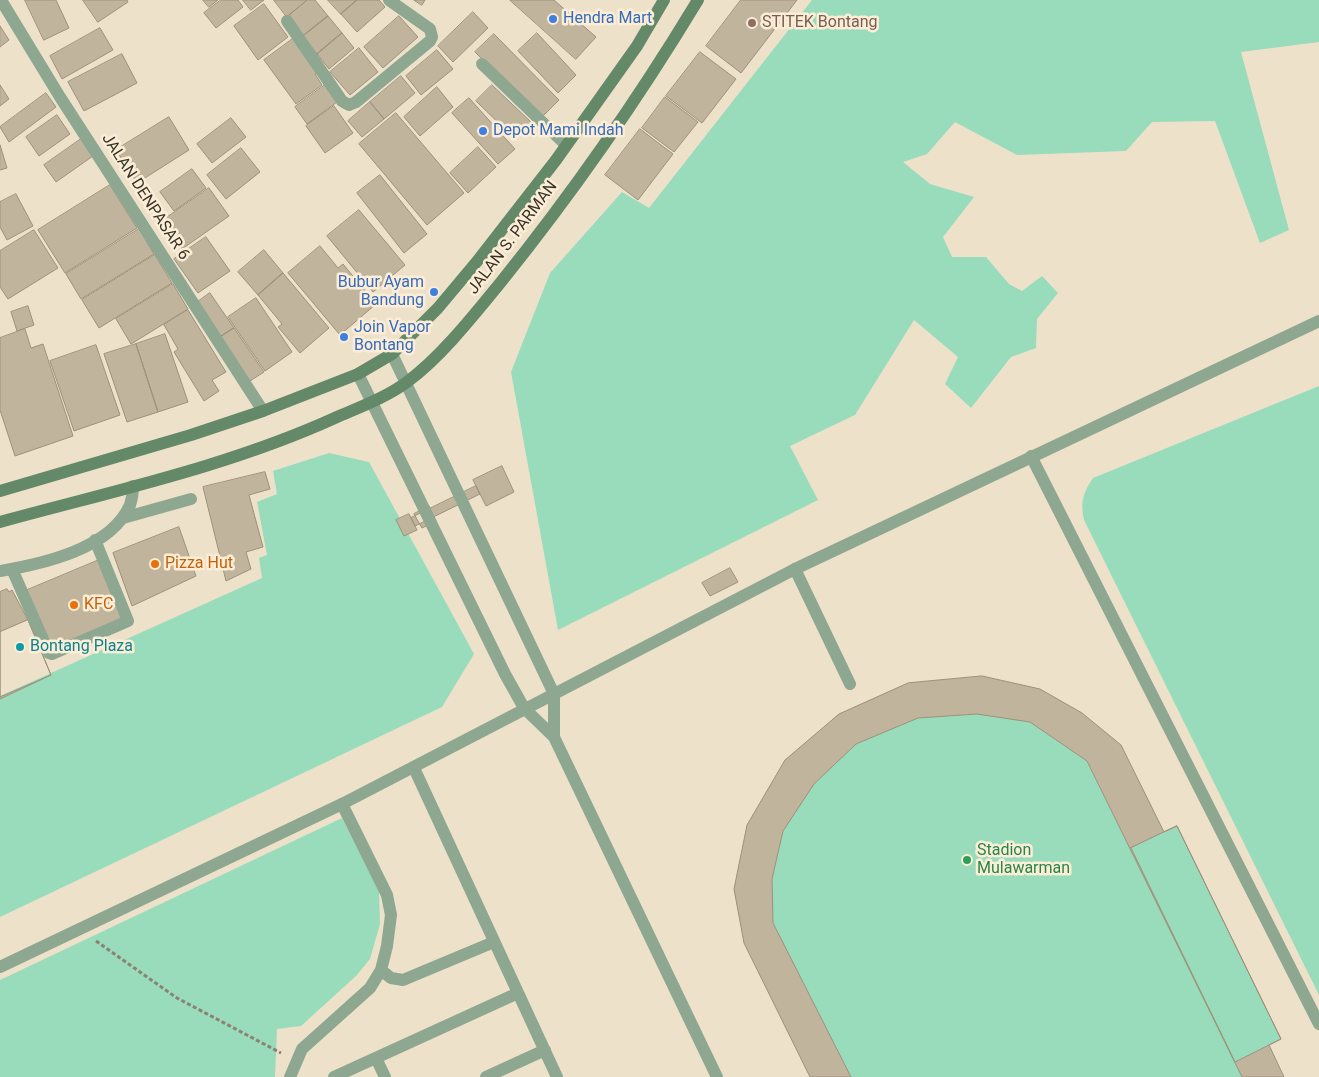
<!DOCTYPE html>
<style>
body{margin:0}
canvas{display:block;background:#eee1c9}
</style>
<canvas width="1319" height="1077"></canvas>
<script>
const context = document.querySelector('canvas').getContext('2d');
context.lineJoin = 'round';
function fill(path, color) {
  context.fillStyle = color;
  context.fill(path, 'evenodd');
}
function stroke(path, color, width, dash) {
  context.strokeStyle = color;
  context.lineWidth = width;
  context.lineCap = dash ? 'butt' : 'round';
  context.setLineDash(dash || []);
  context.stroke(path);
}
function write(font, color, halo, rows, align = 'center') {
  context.font = font + ' Roboto,sans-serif';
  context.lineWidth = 5;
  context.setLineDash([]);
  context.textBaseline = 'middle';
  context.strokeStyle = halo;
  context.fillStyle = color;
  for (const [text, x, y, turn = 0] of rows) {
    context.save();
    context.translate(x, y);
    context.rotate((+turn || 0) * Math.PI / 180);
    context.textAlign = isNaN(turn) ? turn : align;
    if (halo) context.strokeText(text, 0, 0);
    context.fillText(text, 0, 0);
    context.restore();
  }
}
const green = new Path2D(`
 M812,0H1319V42L1241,52L1289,230L1260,243L1215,121L1152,122L1126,151L1017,155L955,122L927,154L903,162L930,184L974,197L943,237L952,257H986L1009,284L1022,291L1042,276L1058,293L1037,319L1036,348L1011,357L971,408L945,384L958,357L914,320L855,415L790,446L818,500L558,630L511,372L550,273L622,192L649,208Z
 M1319,386V995L1084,520C1080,502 1083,493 1093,478Z
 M329,453L369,462L474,654L442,707L0,917V696L262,578L259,558L267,555L257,502L277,494L273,471Z
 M982,676L1040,689L1082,713L1121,745L1164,832L1177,826L1281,1039L1269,1045L1284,1077H810L744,943L734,889L747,825L785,760L839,714L908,683Z
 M342,818L379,892L380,924L370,959L356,976L301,1026L277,1029L275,1077H0V980Z`);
const building = new Path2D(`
 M25,0H56L69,28L44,40Z
 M83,0H127L128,2L98,22Z
 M203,0H218L209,7Z
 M221,0H238L243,7L216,28L204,13Z
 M243,0H264L251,10Z
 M274,0H307L287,17Z
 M308,0H315L328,16L303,36L287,17Z
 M328,0H357L341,14Z
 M357,0H379L385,7L357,32L341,14Z
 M414,0H425L422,5Z
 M510,0H554L596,37L576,59Z
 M741,0H797L741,73L706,46Z
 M264,4L288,37L258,60L234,26Z
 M473,12L488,28L453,62L438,46Z
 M328,16L342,33L317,54L303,36Z
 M399,16L418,37L383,68L364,47Z
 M0,26L9,40L0,47Z
 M100,28L113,50L62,79L50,56Z
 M342,33L354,48L329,69L317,54Z
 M537,33L576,75L558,93L518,51Z
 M494,34L559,100L541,118L475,52Z
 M294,38L318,72L315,74L322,85L296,104L264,60Z
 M359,48L378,72L350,95L330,72Z
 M437,50L453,69L421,95L406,76Z
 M700,52L736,79L702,123L666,96Z
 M122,54L137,83L84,111L68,82Z
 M401,76L415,93L384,119L370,102Z
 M0,85L9,99L0,106Z
 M325,85L337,102L307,124L295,107Z
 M492,85L531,122L515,139L476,101Z
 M437,87L453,107L420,136L404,117Z
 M46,93L56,107L9,142L0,127Z
 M665,97L698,122L674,152L642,128Z
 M469,98L515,149L498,164L452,113Z
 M370,102L384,119L362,137L348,121Z
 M334,106L353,133L325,153L306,126Z
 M396,113L464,193L427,225L359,144Z
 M57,115L70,134L39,156L26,137Z
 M169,117L189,150L137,183L116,150Z
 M231,118L246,137L212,163L197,144Z
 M640,129L673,154L638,200L605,175Z
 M81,139L93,156L56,182L44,165Z
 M0,145L7,168L0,170Z
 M478,147L496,167L468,193L450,173Z
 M241,148L260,172L226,199L207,175Z
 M192,169L206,188L174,211L160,192Z
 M380,175L427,234L404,253L357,193Z
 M110,185L137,228L65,273L38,230Z
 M209,188L229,216L182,249L162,221Z
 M16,194L33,226L7,240L0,227V202Z
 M359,210L405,265L373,292L327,236Z
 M139,229L154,254L81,299L66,274Z
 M34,230L58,268L8,299L0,287V251Z
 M206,237L230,271L198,293L174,259Z
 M320,246L338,268L343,264L376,304L340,335L288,273Z
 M264,250L283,273L258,295L238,272Z
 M155,255L172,283L99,328L82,300Z
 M283,273L329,328L300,353L278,327L282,324L258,295Z
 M173,284L188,309L131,344L116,319Z
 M210,293L234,328L220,337L196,303Z
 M256,298L292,352L265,371L228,317Z
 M28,306L34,325L17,331L11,312Z
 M188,310L226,372L212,380L219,391L204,401L174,352L178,349L164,325Z
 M234,328L264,372L250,381L220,337Z
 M25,329L31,348L43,344L73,436L15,456L0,410V338Z
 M165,334L188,402L158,412L136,344Z
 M136,344L158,412L127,422L104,354Z
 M96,345L120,415L74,431L50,361Z
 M502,466L514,492L486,506L473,480Z
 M265,472L270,489L249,495L263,547L246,552L251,569L226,581L203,487Z
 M476,486L480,494L415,526L411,518Z
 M429,506L436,521L422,528L414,514Z
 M409,514L417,530L404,536L396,520Z
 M179,527L196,576L132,606L113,553Z
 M99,560L122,619L52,648L25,591Z
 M730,568L738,582L710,596L702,583Z
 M7,589L9,592L12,590L28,620L51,675L0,699V592Z
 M28,620L51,675L0,697V632Z
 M982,676L1040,689L1082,713L1121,745L1164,832L1177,826L1281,1039L1269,1045L1284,1077H1242L1087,761L1030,722L977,714L918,718L856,744L814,784L783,831L772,879L773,923L851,1077H810L744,943L734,889L747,825L785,760L839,714L908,683Z
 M1177,826L1281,1039L1235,1062L1131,848Z`);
const path = new Path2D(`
 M96,941L177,998L281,1053`);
const service = new Path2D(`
 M1031,456L1319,1024
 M123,518L191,499
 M12,569L49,653L52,654L128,621L95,540
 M795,569L850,684
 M0,571C42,564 111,549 130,505C132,499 133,492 133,486
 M414,768L557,1077
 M381,970L391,978L403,980L494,942
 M376,1058L385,1077
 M290,1077L302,1049L370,988L381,970L387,946L391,915L387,895L342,804
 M334,1077L518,993
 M486,1077L545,1050`);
const minor = new Path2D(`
 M1,0L60,97L263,411
 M287,21L342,101L349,105L356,102L430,41L432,37L430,29L389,0
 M482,64L566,145
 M358,374L505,674L524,708L554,737V694L392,354
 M554,737L717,1077
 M0,967L342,804L795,569L1319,321`);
const secondary = new Path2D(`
 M0,491L191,435L263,411L358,374L392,354L438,308L479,259L556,160L637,46L664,0
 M0,522C113,491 230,466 337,417C360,407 387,397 407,382C441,357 474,315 501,282C571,195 640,96 698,0`);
const markers = [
 [553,19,5,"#3f7fe0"],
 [752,23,5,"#8d6e63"],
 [483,131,5,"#3f7fe0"],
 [434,292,5,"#3f7fe0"],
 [344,337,5,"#3f7fe0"],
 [155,564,5,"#e8710a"],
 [74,605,5,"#e8710a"],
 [20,647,5,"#0f9aa8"],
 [967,860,5,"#2e9e5b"]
];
const shopNames = [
 ["Hendra Mart",563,19],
 ["Depot Mami Indah",493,131],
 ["Bubur Ayam",424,283,"right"],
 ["Bandung",424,301,"right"],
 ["Join Vapor",354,328],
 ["Bontang",354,346]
];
const educationNames = [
 ["STITEK Bontang",762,23]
];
const streetNames = [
 ["JALAN DENPASAR 6",145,197,57],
 ["JALAN S. PARMAN",513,238,-53]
];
const foodNames = [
 ["Pizza Hut",165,564],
 ["KFC",84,605]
];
const cultureNames = [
 ["Bontang Plaza",30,647]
];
const leisureNames = [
 ["Stadion",977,851],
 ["Mulawarman",977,869]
];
fill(green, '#98dcbc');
fill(building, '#c1b49d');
stroke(building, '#9e917b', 1);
stroke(path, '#8b8272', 3, [4, 2.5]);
stroke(service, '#8ea790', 12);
stroke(minor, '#8ea790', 12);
stroke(secondary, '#648968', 12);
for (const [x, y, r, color] of markers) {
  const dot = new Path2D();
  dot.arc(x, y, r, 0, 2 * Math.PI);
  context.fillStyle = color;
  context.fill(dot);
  stroke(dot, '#fceed6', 2);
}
write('16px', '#366cbe', '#fceed6', shopNames, 'left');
write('16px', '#785e54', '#fceed6', educationNames, 'left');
write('16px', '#383329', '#fceed6', streetNames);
write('16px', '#c56008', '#fceed6', foodNames, 'left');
write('16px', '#0d838f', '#fceed6', cultureNames, 'left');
write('16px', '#27864d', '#fceed6', leisureNames, 'left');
</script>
